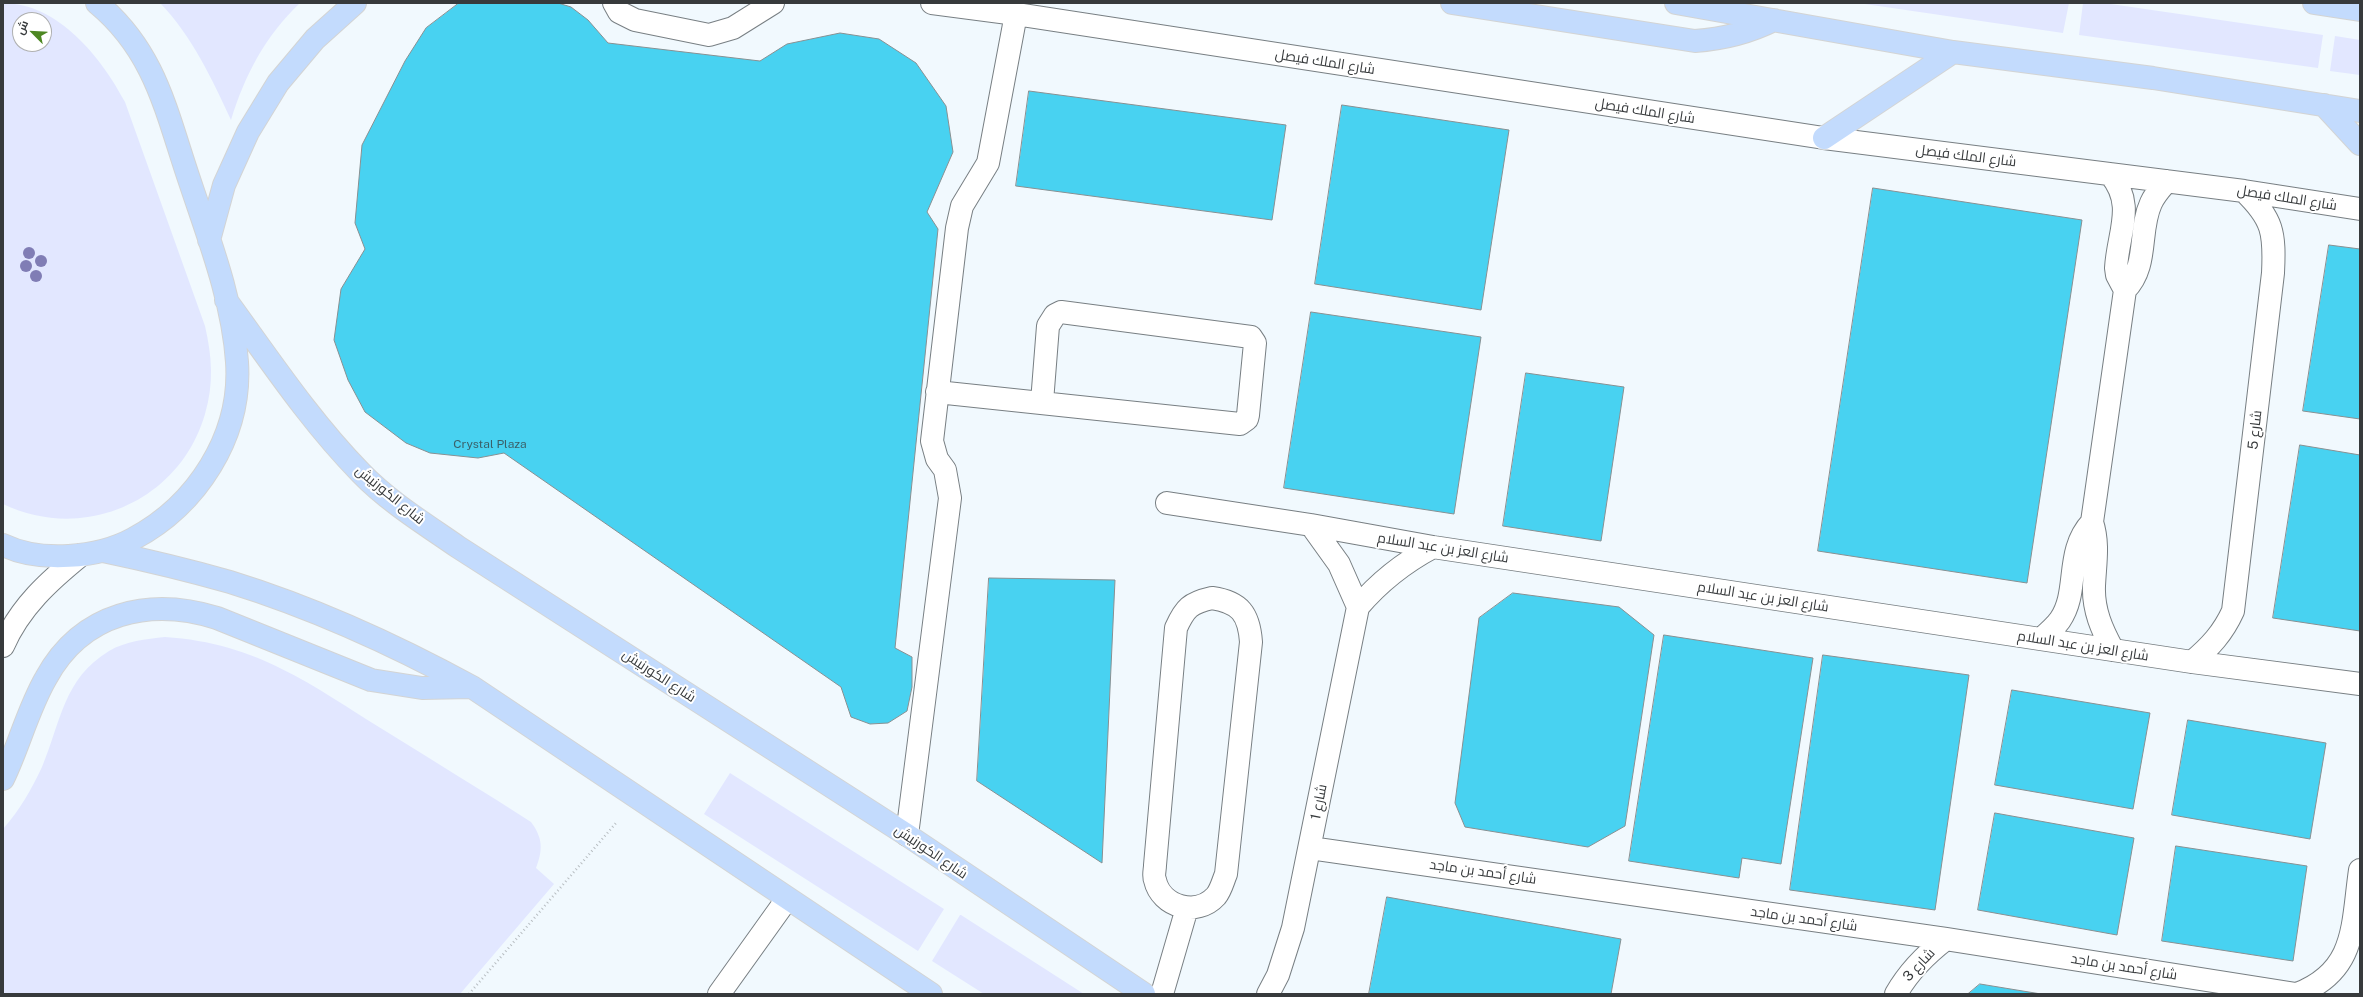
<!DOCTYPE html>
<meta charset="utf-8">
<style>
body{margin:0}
#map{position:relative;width:2363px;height:997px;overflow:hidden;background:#f1f9fe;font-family:"Public Sans",Cairo,sans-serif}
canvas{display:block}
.frame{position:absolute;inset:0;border:4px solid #373a3c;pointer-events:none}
.north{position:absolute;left:12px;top:12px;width:40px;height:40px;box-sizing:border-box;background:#fff;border:1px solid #afb0b1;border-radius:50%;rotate:294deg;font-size:11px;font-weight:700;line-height:16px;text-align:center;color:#373a3c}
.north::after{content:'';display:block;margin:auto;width:14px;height:18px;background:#4d8722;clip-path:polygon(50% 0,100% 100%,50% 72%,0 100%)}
</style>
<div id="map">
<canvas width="2363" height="997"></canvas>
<div class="frame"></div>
<div class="north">ش</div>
</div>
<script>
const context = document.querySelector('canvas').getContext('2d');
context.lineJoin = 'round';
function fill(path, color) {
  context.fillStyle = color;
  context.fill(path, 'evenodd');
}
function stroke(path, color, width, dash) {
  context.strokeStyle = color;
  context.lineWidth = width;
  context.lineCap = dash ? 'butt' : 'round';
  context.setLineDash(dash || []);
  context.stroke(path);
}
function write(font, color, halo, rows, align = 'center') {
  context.font = font + ' "Public Sans",Cairo,sans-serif';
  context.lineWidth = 4;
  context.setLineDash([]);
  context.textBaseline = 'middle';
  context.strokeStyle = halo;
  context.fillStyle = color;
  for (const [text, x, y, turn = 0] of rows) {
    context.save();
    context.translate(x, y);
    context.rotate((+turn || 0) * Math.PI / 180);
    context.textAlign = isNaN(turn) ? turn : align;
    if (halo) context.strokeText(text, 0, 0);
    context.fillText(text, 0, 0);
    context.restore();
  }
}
const green = new Path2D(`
 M3,3C58,3 102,58 125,102L205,326C212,356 214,384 205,414C180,501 84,543 3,504ZM20,20H44V44H20Z
 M160,3H300C265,36 245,75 231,120C212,79 192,36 160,3Z
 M1858,3H2069L2063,33Z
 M2083,3H2104L2323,35L2318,68L2079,35Z
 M2335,36L2360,40V75L2330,71Z
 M165,637C258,643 311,685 387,732C435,762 483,791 531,822C543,838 543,850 536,868L554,884L460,994H3V829C20,810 31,790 42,767C61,722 63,679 109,651C126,641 146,639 165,637Z
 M730,773L944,909L918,951L704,814Z
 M960,915H961L1084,994H984L932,961Z`);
const building = new Path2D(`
 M459,3H558L571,7L588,20L608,43L760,61L787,44L840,33L879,39L916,63L946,106L953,152L927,212L938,229L895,648L912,657V687L907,711L888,723L870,724L851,717L841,687L504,453L478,458L430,453L406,443L365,412L348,380L334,340L341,289L365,249L355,223L362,145L405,61L426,28Z
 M1029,91L1286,125L1272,220L1016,186Z
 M1342,105L1509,130L1481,310L1315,284Z
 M1873,188L2082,220L2027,583L1818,551Z
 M2329,245L2360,249V419L2303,411Z
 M1311,312L1481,337L1454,514L1284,488Z
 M1526,373L1624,387L1601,541L1503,526Z
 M2300,445L2360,455V631L2273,618Z
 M989,578L1115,580L1102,863L977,781Z
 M1513,593L1619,607L1654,635L1625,826L1588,847L1465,827L1455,803L1479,618Z
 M1664,635L1813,658L1781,864L1742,858L1739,878L1629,861Z
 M1823,655L1969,675L1935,910L1790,890Z
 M2012,690L2150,713L2133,809L1995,785Z
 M2188,720L2326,743L2310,839L2172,815Z
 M1995,813L2134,838L2117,935L1978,910Z
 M2176,846L2307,866L2293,961L2162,941Z
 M1387,897L1621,939L1611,994H1369Z
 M1980,984L2041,994H1968Z`);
const path = new Path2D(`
 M469,994L616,823`);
const minor = new Path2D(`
 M614,3L619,12L635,20L709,35L733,28L773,3
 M932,3L1016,14L1824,138L2244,191L2360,209
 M2110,174C2136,205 2118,232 2116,268L2117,275L2125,290
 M937,392L1240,424L1247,419L1248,415L1255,343L1251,337L1061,312L1055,315L1048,326L1042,402
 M1167,503L1311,525L1433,547L2192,662L2360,684
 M1311,525L1339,564L1358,607
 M1212,598C1240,602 1249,614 1251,642L1226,874C1223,881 1221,890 1216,896C1197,917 1161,907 1155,880C1153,876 1155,870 1155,865L1176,628C1185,608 1190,603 1212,598Z
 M2041,639C2048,633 2055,627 2060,620C2080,591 2064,552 2092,522
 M3,646C20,607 49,581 81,555
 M2113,650C2102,630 2093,610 2094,586C2095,563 2099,544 2092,522L2125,290C2149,266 2138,231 2151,203C2155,194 2161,188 2167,181
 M2192,662C2210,647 2223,633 2233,611L2273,273C2275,233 2273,219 2244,191
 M907,835L950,498L945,470L937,459L932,441L957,228L962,206L988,163L1016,14
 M1310,848L1946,939L2296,994
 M719,994L787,899
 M1162,994L1187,908
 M1268,994L1278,975L1293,928L1358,607C1380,581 1403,563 1433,547
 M1896,994C1909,971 1925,955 1946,939
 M2297,994C2357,971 2352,925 2360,870`);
const major = new Path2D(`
 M1452,3L1695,41C1724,39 1748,33 1774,20
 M1676,3L1953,52L2153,78L2360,111
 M2314,3L2360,10
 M2324,105L2360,144
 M1824,138L1953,52
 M209,240L224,185L248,132L278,83L315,39L355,3
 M226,300C269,359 310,421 361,473C389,502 425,524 458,547L907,835L1144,994
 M3,545C40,563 98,558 133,539C197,505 242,436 237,362C233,301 209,239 190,182C166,112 156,52 97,3
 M103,551C146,560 188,570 230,582C314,608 395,645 472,687L931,994
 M3,779C19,746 28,709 46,678C82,612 150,597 217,618L371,680L422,688L471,687`);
const trees = [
 [29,253],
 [41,261],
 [26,266],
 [36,276]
];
const numberNames = [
 ["Crystal Plaza",490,444]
];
const streetNames = [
 ["شارع الملك فيصل",1325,62,9],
 ["شارع الملك فيصل",1645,111,9],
 ["شارع الملك فيصل",1966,156,7],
 ["شارع الملك فيصل",2287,198,9],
 ["شارع 5",2255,430,-84],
 ["شارع الكورنيش",390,495,39],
 ["شارع العز بن عبد السلام",1443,548,9],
 ["شارع العز بن عبد السلام",1763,597,9],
 ["شارع العز بن عبد السلام",2083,646,9],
 ["شارع الكورنيش",659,676,33],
 ["شارع 1",1319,802,-79],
 ["شارع الكورنيش",931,852,34],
 ["شارع أحمد بن ماجد",1483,872,8],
 ["شارع أحمد بن ماجد",1804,919,8],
 ["شارع 3",1919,965,-47],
 ["شارع أحمد بن ماجد",2124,967,9]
];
fill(green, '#e2e7ff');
fill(building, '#48d2f1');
stroke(building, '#889092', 1);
stroke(minor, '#787f83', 24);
stroke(major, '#d3d4d4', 24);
stroke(path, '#b7bdc1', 2.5, [1, 3]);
stroke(minor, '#fff', 22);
stroke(major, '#c3dbfd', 22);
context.fillStyle = '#807db5';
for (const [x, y] of trees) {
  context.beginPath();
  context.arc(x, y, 6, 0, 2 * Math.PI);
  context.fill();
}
write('12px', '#3b6069', null, numberNames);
write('14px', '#373a3c', '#fff', streetNames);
</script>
